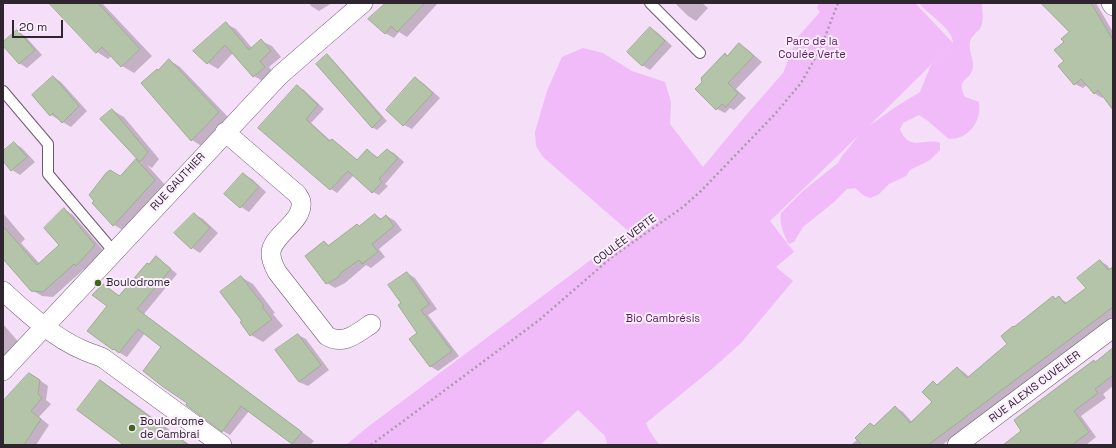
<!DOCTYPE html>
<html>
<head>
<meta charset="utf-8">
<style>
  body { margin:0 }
  #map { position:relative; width:1116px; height:448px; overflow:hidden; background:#f5def8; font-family:"Space Grotesk",sans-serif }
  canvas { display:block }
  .frame { position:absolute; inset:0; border:4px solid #2e252f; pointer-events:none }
  .scale { position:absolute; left:12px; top:20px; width:51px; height:18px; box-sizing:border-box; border:2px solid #2e252f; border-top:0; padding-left:5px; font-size:12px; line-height:14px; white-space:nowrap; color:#2e252f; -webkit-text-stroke:3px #fdeeff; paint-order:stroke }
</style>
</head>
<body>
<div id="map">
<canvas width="1116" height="448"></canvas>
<div class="frame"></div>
<div class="scale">20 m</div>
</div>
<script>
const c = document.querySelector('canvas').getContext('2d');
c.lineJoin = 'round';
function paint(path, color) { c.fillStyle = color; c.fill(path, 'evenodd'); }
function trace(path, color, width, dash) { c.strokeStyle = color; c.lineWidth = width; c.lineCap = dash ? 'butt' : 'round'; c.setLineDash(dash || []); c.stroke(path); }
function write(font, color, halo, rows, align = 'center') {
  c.font = font + ' "Space Grotesk",sans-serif'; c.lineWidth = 4; c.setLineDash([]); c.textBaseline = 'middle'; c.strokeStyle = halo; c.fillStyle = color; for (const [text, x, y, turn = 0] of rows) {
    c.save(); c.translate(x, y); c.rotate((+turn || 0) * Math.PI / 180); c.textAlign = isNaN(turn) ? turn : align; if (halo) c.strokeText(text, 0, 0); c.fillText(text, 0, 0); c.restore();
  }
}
paint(new Path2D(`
  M 819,3 L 915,3 L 953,43 C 953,28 928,15 919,3 L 982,3 C 982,12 985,22 979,30 C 975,34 971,37 970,42 C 968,50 974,59 973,67 C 971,82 955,77 965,97 L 979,102 C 982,121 969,139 949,139 L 928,121 L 919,115 L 903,123 L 900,129 C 909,153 927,137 940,143 L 940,150 L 930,160 L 910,170 L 906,176 L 889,184 L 878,195 L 870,198 L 863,195 L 855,188 L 847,189 L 834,202 L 803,227 L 794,242 L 789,244 C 784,236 779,223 781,213 L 804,190 L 838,163 L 842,156 L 859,135 L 770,221 L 794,252 L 776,267 L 793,281 L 741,343 L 712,369 L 646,423 L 649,430 L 659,445 L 606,445 L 607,443 L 605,436 L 578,410 L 540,445 L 346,445 L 369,426 L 616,241 L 627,230 L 543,157 L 536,146 L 535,132 L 547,91 L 562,57 L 583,48 L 603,53 L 632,71 L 665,82 L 671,102 L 670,124 L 703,167 L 741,121 L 783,73 L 797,38 L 820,12 L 817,8 ZM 953,43 L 931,65 L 920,92 L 894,108 L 869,126 Z`), '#f0bbf8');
paint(new Path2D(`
  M 51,3 L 102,3 L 152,56 L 134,73 L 122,66 L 112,55 L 108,59 L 97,52 Z
  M 309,3 L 332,3 L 319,11 L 311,6 Z
  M 388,3 L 438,3 L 407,37 L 399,32 L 394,38 L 385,33 Z
  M 675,3 L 702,3 L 708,8 L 696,21 L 688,16 Z
  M 1055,3 L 1096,3 L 1113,32 L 1113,108 L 1104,96 L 1102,98 L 1094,93 L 1087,85 L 1083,88 L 1075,84 L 1065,62 L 1065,42 L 1070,33 Z
  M 226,24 L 236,29 L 252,48 L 261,41 L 272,46 L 281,57 L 269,67 L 274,73 L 264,82 L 254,76 L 233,53 L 218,69 L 208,63 Z
  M 651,28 L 658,33 L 672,46 L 650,70 L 642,65 Z
  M 17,31 L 25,36 L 42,55 L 27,68 L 19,63 L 3,45 Z
  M 739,44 L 747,49 L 762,62 L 736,89 L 746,98 L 734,110 L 730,108 L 725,113 L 717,109 L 725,55 L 728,56 Z
  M 327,56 L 332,59 L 387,121 L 377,130 L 372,127 Z
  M 169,60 L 180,67 L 230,119 L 203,147 L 192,140 L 143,83 L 158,71 Z
  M 53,77 L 61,82 L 87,111 L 71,127 L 51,115 L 33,95 Z
  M 415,78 L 423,83 L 440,98 L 412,129 L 404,125 L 387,110 Z
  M 297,86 L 304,90 L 324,109 L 311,123 L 331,141 L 332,140 L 338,144 L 358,161 L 367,150 L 379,158 L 387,150 L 394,153 L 404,162 L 385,184 L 388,186 L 379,195 L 373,192 L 354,175 L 337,193 L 331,189 L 308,168 Z
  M 112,110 L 124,117 L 159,159 L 152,168 L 147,165 L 167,187 L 126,232 L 114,225 L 120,177 L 136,160 L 142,163 L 102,119 Z
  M 14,143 L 22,148 L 35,162 L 20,175 L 12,170 L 3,160 L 3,153 Z
  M 243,174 L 252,179 L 266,192 L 249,212 L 241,207 L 226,194 Z
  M 64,209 L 73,215 L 104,251 L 86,270 L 84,269 L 53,297 L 42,296 L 32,290 L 3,257 L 3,213 L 25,239 L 21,243 L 40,264 L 60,245 Z
  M 194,214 L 203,219 L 218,233 L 200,253 L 192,248 Z
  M 375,215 L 382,219 L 387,216 L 395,221 L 402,230 L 379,249 L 385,257 L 371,268 L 366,265 L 345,283 L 335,288 L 327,283 L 324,242 L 330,246 Z
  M 156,258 L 163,262 L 177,274 L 144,314 L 314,441 L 310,445 L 295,445 L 249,411 L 230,435 L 223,431 L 188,405 L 162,346 L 145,333 L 127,357 L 113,349 L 108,306 L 103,285 L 120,296 Z
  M 1100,261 L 1107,265 L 1111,270 L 1113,268 L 1113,317 L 942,445 L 851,445 L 858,439 L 870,424 L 875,426 L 895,407 L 903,412 L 912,422 L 933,402 L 933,382 L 938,385 L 958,368 L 965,373 L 969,377 L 1009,344 L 1014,328 L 1053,297 L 1056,300 L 1059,298 L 1068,303 L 1087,289 Z
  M 407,273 L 415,278 L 437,309 L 428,315 L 459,356 L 438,371 L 430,366 L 419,333 Z
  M 241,277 L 253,284 L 275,313 L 273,314 L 283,326 L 263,342 L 251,335 Z
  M 3,324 L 22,346 L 3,367 Z
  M 298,335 L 306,339 L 329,370 L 308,386 L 299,382 Z
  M 1113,349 L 1113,386 L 1103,394 L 1106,398 L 1081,416 L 1096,437 L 1086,445 L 1005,445 L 1023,431 L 1096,363 Z
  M 38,379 L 48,386 L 46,400 L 51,404 L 39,417 L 49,425 L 36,445 L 3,445 L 3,400 L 5,401 Z
  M 100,381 L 115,390 L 190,445 L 125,445 Z`), '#0003');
const building = new Path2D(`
  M 49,3 L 98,3 L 140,49 L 121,67 L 102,47 L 96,53 Z
  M 386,3 L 425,3 L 397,32 L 391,26 L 385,34 L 368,19 Z
  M 1041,3 L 1091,3 L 1113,40 L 1113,110 L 1098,90 L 1094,94 L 1081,79 L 1074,85 L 1058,66 L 1064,61 L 1054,50 L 1064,42 L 1061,39 L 1069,32 Z
  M 226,22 L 249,50 L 261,39 L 271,51 L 260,61 L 265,67 L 253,77 L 225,45 L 207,64 L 193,51 Z
  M 650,27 L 665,41 L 642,66 L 627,52 Z
  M 17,30 L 35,50 L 19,64 L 3,46 L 3,42 Z
  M 739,43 L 754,56 L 728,83 L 738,93 L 726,107 L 722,104 L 716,110 L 695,89 L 702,82 L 701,78 L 725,53 L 727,56 Z
  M 327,54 L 382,118 L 372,128 L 316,64 Z
  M 169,59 L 219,112 L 191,141 L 141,83 L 157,69 L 158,70 Z
  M 53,76 L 79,106 L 62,123 L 53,113 L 50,116 L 32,95 Z
  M 415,77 L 433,93 L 403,126 L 386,110 Z
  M 297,85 L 318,105 L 306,119 L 329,141 L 332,139 L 357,160 L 367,149 L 377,158 L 387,149 L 398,158 L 379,179 L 382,182 L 372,193 L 348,171 L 330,190 L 258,128 Z
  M 112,109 L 148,152 L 140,162 L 100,119 Z
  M 14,142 L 27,157 L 11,171 L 3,161 L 3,151 Z
  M 136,159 L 155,180 L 113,226 L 92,203 L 94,201 L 89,195 L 106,173 L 110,170 L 120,176 Z
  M 243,173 L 259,187 L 240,208 L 224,194 Z
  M 64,208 L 95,245 L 76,266 L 74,264 L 43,292 L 31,291 L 3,259 L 3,226 L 37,265 L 59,245 L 44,228 Z
  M 194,213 L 210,228 L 191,249 L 174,233 Z
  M 375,214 L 380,220 L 386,215 L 394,226 L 372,244 L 378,252 L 362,264 L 359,260 L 342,272 L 337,278 L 326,284 L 305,256 L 324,241 L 328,246 L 357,224 L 359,226 Z
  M 156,256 L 171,269 L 137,309 L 302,432 L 292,444 L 241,406 L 222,432 L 186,405 L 187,403 L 162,386 L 143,371 L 161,347 L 138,329 L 119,353 L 114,349 L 113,350 L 87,331 L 107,306 L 92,295 L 103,284 L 119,296 L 147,263 L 149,264 Z
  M 1100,260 L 1108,270 L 1113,267 L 1113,307 L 928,445 L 862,445 L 855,438 L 870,423 L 874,426 L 895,406 L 910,423 L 932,402 L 922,392 L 933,381 L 937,385 L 957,367 L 967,378 L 1007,344 L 1001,336 L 1013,326 L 1014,327 L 1053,296 L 1055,299 L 1059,296 L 1065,304 L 1086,288 L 1077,278 Z
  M 407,272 L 429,304 L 421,310 L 452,351 L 430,367 L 409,339 L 417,333 L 398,305 L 401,303 L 388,285 Z
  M 241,276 L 264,306 L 262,307 L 272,319 L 250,336 L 240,322 L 242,321 L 220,292 Z
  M 298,334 L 321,365 L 299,382 L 275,350 Z
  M 1113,348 L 1113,375 L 1095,389 L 1098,393 L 1074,411 L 1089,432 L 1072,445 L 1003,445 L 1021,431 L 1014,420 L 1094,360 L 1095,362 Z
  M 29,373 L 40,380 L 38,394 L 42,398 L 31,411 L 41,419 L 24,445 L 3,445 L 3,401 Z
  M 100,380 L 188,445 L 124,445 L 77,410 Z`);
paint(building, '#b4c4a8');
trace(building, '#9dad91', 1);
const lane = new Path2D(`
  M 650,3 L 700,53
  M 3,91 L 48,144 L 48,174 L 114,252`);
const street = new Path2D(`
  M 1111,3 L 1113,6
  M 225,132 L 297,194 C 298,196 301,199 301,202 C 304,222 270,236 271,254 C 271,261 274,266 277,272 L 327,336 C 344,346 357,333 371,324
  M 3,291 C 26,312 54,338 83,350 C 89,353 97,355 103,358 L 222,445
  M 3,371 L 280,75 L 363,3
  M 957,445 L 1113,328`);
trace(lane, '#6b576e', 12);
trace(street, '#6b576e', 20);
trace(new Path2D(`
  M 371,445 L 538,321 L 612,257 L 683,207 L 701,191 L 775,114 L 801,83 L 814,60 L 821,47 L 838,3`), '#aa98ac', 2.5, [2, 3]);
trace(lane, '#fff', 10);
trace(street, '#fff', 19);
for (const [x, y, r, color] of [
  [98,283,4,"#42661e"],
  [132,428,4,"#42661e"]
]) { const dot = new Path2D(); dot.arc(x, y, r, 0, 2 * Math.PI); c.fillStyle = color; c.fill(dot); trace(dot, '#fdeeff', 1.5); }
write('11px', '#5d1968', '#fdeeff', [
  ["Parc de la",812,42],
  ["Coulée Verte",812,55],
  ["Bio Cambrésis",663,319]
]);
write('11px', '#2e252f', '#fdeeff', [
  ["RUE GAUTHIER",178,182,-47],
  ["COULÉE VERTE",625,240,-37],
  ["RUE ALEXIS CUVELIER",1035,387,-37]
]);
write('11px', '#2e252f', '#fdeeff', [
  ["Boulodrome",106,283],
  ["Boulodrome",140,422],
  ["de Cambrai",140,435]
], 'left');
</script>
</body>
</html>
